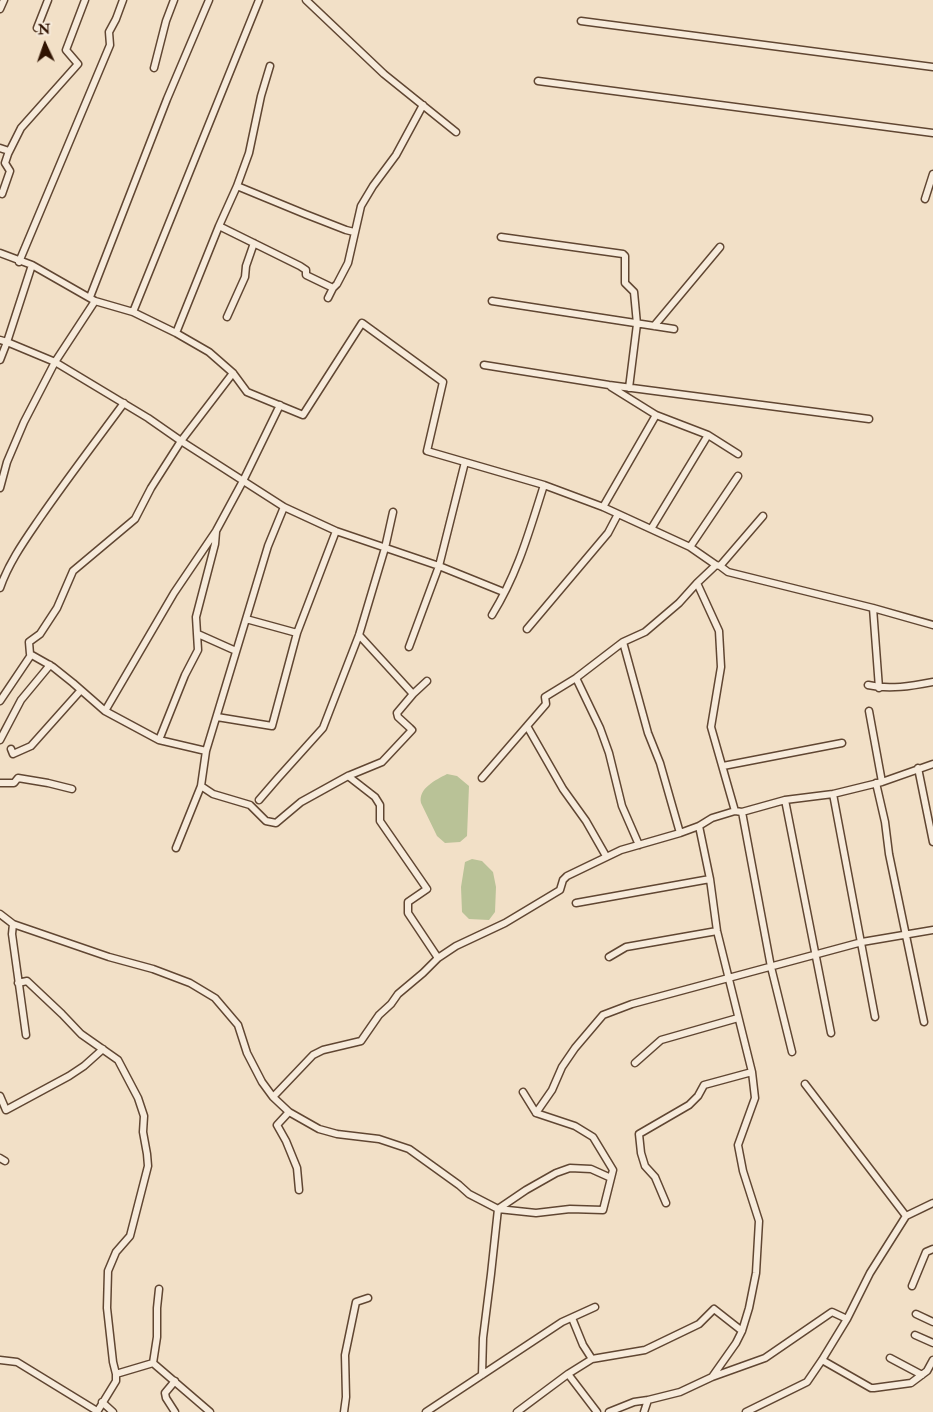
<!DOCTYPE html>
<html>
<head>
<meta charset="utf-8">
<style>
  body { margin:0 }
  #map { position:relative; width:933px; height:1412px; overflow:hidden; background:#f2e0c7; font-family:"IM FELL Double Pica",serif }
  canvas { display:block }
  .north { position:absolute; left:20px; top:20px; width:50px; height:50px; -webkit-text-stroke:4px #f7ebdb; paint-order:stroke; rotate:357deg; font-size:14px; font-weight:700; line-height:20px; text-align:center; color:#301301 }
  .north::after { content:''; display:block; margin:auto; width:18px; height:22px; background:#301301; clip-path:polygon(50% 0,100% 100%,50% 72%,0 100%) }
</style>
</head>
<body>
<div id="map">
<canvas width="933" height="1412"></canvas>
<div class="north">N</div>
</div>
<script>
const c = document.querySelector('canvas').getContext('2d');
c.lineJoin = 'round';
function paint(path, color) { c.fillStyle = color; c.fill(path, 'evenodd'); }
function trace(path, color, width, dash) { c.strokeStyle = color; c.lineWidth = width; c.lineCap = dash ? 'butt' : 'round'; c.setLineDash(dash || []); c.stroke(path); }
paint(new Path2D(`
  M 447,774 L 457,776 L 469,786 L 467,836 L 460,842 L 445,843 L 437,836 L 421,803 C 418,788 436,780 447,774 Z
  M 472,859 L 482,861 L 493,872 L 496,887 L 495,912 L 489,920 L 469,919 L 462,912 L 461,887 L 465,862 Z`), '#b9c297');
const minor = new Path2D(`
  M 306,0 L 384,74 L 456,132
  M 0,9 L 4,0
  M 581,21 L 933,67
  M 37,28 L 48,0
  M 154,68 L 166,21 L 174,0
  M 538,81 L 933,133
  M 0,148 L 9,151
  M 237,186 L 305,214 L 346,230 L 354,232
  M 0,193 L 2,194 L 10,171 L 5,163 L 8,154 L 21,128 L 78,64 L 66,50 L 85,0
  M 925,199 L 933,174
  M 219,226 L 300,266 L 306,270 L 306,275 L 333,288
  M 501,237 L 623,254 L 625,256 L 625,283 L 634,292 L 637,324 L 629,388
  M 0,253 L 32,265 L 95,301 L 133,312 L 176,333 L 209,352 L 233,373 L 247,392 L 303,415 L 362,323 L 443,382 L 427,451 L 544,485 L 603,507 L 690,547 L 716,565 L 720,566 L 728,572 L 873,608 L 933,625
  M 19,262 L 110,45 L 109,32 L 116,19 L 123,0
  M 90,297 L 167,99 L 209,0
  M 328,298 L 333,288 L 337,284 L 348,263 L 361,206 L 373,186 L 396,155 L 423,105
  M 492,301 L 674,329
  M 133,312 L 259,0
  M 227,317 L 245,277 L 246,266 L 254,243
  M 654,326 L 720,247
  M 176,333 L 219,226 L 237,186 L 249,153 L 261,96 L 270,66
  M 0,340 L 7,342 L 55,362 L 148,418 L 181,441 L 284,507 L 336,531 L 439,566 L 501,591
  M 0,360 L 7,342 L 32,265
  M 484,365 L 609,385 L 869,419
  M 611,387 L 656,415 L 708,435
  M 0,488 L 7,462 L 24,422 L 55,362 L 95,301
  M 603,507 L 656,415
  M 651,529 L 708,435 L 738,454
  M 690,547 L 738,476
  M 720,566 L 763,516
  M 697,583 L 719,631 L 721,667 L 711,727 L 735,811
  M 0,588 C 9,562 25,540 40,518 C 67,479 96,441 124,403
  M 873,608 L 879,688
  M 492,615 C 518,573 529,532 544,485
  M 246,619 L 297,633
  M 527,629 L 608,533 L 618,514
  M 198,634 L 236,651
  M 359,635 L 413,694
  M 623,642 L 648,733 L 660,763 L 680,833
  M 409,647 L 439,566 L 465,462
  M 576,678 L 600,728 L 609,753 L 622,806 L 639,845
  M 868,685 C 889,690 912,686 933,682
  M 0,701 L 31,655
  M 105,711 L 174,593 L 216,531 L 243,481 L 280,405
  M 869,711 L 882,782
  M 217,717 L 272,726 L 297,633 L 336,531
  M 527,726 L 563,789 L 586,821 L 606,856
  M 0,740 L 21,700 L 50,665
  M 159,740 L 185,675 L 198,650 L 196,617 L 215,544 L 216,532
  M 11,749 L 13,754 L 31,746 L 81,690
  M 206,751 L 159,740 L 105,711 L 73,683 L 53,667 L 30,654 L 29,642 L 40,634 L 57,608 L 73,571 L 135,519 L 151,488 L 181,441 L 233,373
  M 723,766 L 842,743
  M 918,768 L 933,842
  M 348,776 L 375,797 L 380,805 L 380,821 L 427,889 L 408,902 L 408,913 L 438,958
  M 482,778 L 546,704 L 545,697 L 576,678 L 623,642 L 645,632 L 679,603 L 697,583 L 716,565
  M 0,783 L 14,783 L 18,778 L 48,783 L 72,789
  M 876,783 L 885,822 L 889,854 L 924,1022
  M 201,786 L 213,794 L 250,805 L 266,821 L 276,823 L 301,802 L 348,776 L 382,762 L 412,730 L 410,728 L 398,717 L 397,713 L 413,694 L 427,681
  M 833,794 L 875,1017
  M 259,800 L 278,778 L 323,728 L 359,635 L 385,548 L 393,512
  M 785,800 L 831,1033
  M 742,812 L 771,967 L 792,1052
  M 699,826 L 710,879 L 717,931 L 752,1072 L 755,1098 L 738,1145 L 743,1171 L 759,1221 L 756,1273 L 749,1308 L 742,1331 L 736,1343 L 712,1377
  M 176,848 L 201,786 L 206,751 L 246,619 L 268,546 L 284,507
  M 576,903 L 710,879
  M 0,914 L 13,924 L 109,957 L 153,969 L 190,983 L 215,998 L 238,1025 L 247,1053 L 262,1082 L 273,1097 L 289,1112 L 319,1129 L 337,1134 L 379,1139 L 409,1149 L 459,1185 L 469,1194 L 498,1209 L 536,1213 L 570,1209 L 603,1210 L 613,1170 L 593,1137 L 575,1126 L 536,1113 L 523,1092
  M 13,924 L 12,934 L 26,1035
  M 609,957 L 626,947 L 717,931
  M 18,983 L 27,981 L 62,1014 L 81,1034 L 118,1060 L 138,1098 L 144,1116 L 143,1132 L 147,1154 L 148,1166 L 130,1236 L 116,1252 L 108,1271 L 107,1308 L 113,1362 L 116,1374 L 116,1381 L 97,1412
  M 635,1063 L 661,1040 L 738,1018
  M 805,1084 L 906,1216
  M 0,1096 L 6,1110 L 69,1076 L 84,1066 L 103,1049
  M 273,1097 L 313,1055 L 323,1050 L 361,1041 L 379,1015 L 391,1004 L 398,994 L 423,973 L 438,958 L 456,946 L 505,923 L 560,890 L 563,880 L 567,876 L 621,850 L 680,833 L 699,826 L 712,818 L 735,811 L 742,812 L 785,800 L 833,794 L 882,782 L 933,764
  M 289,1112 L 277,1125 L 286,1141 L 297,1168 L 299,1190
  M 536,1113 L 552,1090 L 562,1067 L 575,1048 L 603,1015 L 632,1004 L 862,942 L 933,930
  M 0,1158 L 5,1161
  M 666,1203 L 655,1177 L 645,1166 L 641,1153 L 639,1134 L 689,1105 L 698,1096 L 704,1085 L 752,1072
  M 912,1286 L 926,1252 L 933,1249
  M 916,1314 L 933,1322
  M 572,1318 L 583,1345 L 592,1359
  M 915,1335 L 933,1343
  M 890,1358 L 922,1375
  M 0,1360 L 17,1362 L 97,1411
  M 822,1360 L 871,1388 L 874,1388 L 911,1383 L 927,1371 L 933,1360
  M 153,1363 L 157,1337 L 157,1308 L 159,1289
  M 116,1374 L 153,1363 L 210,1412
  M 568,1374 L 597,1412
  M 482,1375 L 483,1338 L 491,1274 L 498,1209 L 526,1190 L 556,1173 L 570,1168 L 591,1169 L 611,1178
  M 175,1381 L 165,1393 L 166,1398 L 175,1412
  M 102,1402 L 113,1412
  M 344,1412 L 346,1397 L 345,1355 L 356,1302 L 368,1298
  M 426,1412 L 562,1322 L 595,1307
  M 517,1412 L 568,1374 L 592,1359 L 645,1350 L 699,1324 L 714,1309 L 742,1331
  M 609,1412 L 634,1402 L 648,1400
  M 644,1412 L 648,1400 L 680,1392 L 712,1377 L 765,1358 L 832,1312 L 847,1319
  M 746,1412 L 807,1382 L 822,1360 L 847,1319 L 870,1273 L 906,1216 L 933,1203`);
trace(minor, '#604632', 9);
trace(minor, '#f7ebdb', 6);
</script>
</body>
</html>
